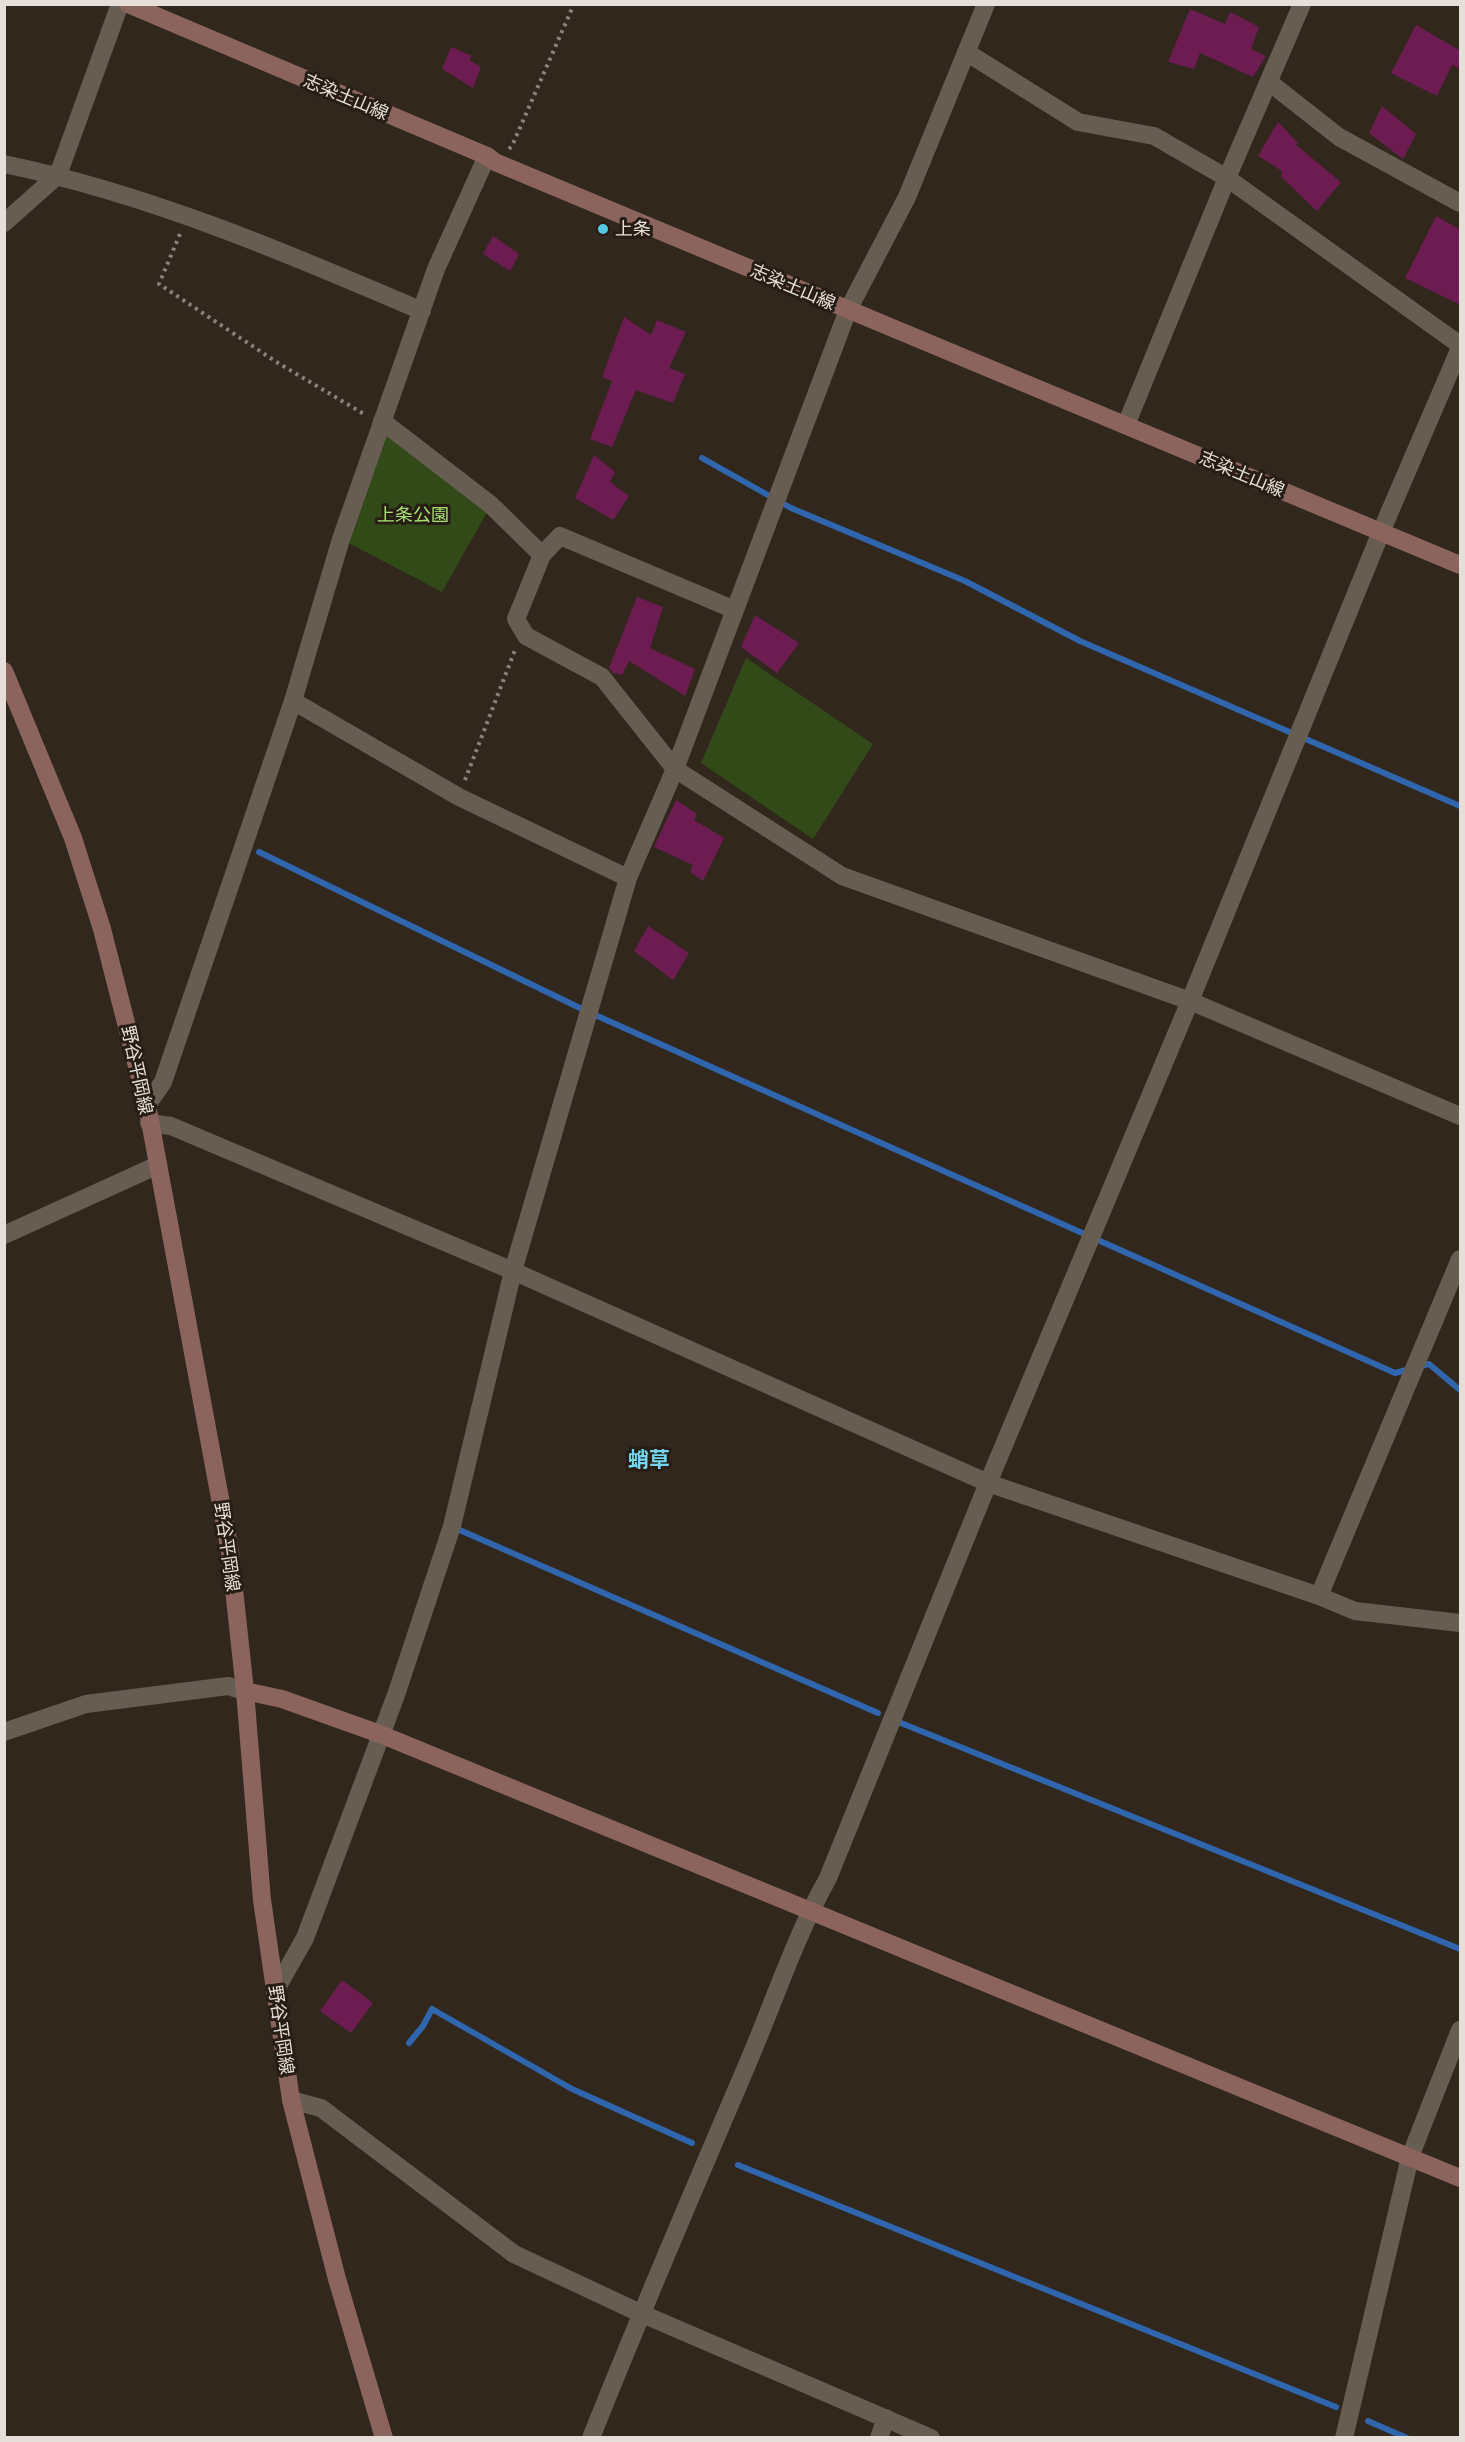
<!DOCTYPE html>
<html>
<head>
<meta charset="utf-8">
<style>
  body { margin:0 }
  #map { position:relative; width:1465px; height:2442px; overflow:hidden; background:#31271d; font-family:Commissioner,sans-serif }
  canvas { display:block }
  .frame { position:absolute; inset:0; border:6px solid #e6dfd9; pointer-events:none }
</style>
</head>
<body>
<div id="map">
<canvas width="1465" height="2442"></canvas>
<div class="frame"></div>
</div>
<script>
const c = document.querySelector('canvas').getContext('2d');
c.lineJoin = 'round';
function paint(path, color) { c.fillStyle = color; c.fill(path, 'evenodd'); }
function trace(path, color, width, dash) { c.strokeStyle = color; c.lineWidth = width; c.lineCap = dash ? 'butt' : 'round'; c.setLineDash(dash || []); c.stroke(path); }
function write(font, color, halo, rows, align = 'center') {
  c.font = font + ' Commissioner,"Noto Sans JP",sans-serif'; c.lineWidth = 6; c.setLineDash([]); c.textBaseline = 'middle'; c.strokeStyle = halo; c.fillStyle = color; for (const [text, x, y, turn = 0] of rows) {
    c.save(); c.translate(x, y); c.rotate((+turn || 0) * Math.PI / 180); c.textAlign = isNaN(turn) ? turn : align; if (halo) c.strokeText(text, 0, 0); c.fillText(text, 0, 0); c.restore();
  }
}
paint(new Path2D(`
  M 382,421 L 491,505 L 442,592 L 341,539 Z
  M 746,658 L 873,744 L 813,839 L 701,763 Z`), '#314a18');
trace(new Path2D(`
  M 702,458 L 791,508 L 965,581 L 1080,641 L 1460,806
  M 259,852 L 584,1010 L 1395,1373 L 1410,1369
  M 1420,1366 L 1429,1364 L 1460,1390
  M 455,1528 L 878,1713
  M 901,1723 L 1460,1949
  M 409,2043 L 423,2026 L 432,2009 L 572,2089 L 692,2143
  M 738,2165 L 1336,2407
  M 1368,2421 L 1407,2438`), '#2f66ad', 6);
paint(new Path2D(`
  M 1190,9 L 1225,24 L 1230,12 L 1259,27 L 1251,49 L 1266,56 L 1253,77 L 1200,53 L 1194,69 L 1168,62 Z
  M 1416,25 L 1461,51 L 1461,69 L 1452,65 L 1437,96 L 1391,73 Z
  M 451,47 L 472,56 L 469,60 L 481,67 L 473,88 L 442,69 Z
  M 1382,106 L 1416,134 L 1403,159 L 1369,133 Z
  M 1278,122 L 1298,143 L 1296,145 L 1341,182 L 1317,211 L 1281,177 L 1282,171 L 1258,156 Z
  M 1436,216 L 1461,230 L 1461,305 L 1405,278 Z
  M 493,236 L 519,254 L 510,271 L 483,254 Z
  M 624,317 L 651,335 L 657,320 L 686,332 L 669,368 L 685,374 L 673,403 L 636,390 L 612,447 L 590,439 L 612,381 L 602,377 Z
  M 594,455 L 615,472 L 610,482 L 629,496 L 613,520 L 575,498 Z
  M 637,597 L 663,607 L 650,648 L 695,669 L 685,696 L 629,661 L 622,675 L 613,673 L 609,668 Z
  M 755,615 L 799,643 L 777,673 L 741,647 Z
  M 676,800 L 697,814 L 694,820 L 724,838 L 703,881 L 690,872 L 693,865 L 654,847 Z
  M 648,926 L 689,953 L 673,980 L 634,951 Z
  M 342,1980 L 373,2003 L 351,2033 L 320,2011 Z`), '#6d1c52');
trace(new Path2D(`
  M 509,149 L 512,146 L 574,4
  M 180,234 L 159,284 L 278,363 L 364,414
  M 465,780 L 515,650`), '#8b827a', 4, [3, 4.5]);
trace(new Path2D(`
  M 966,52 L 1078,122 L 1154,136 L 1227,178 L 1460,345
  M 1269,82 L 1339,137 L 1460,203
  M 4,164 C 149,194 287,253 422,311
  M 4,223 L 58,175 L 120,4
  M 382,421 L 491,505 L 542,555 L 516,619 L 526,636 L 602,677 L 675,769 L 842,876 L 1190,1001 L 1460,1116
  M 1126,425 L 1227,178 L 1302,4
  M 542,555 L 560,536 L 735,610
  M 293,701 L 459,797 L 628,878
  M 147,1105 L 163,1082 L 293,701 L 341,539 L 436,269 L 487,156
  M 149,1123 L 171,1126 L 513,1271 L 988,1483 L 1319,1596 L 1355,1611 L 1460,1623
  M 4,1235 L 158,1165
  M 1319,1596 L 1460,1259
  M 4,1732 L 86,1704 L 228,1686 L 245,1691
  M 275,1991 L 305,1938 L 396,1695 L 452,1526 L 513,1271 L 628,878 L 675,769 L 848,310 L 907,197 L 986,4
  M 291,2100 L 321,2108 L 514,2254 L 640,2313 L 931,2438
  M 591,2438 C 641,2312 694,2189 747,2065 C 774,2002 795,1937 828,1878 L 988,1483 L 1190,1001 L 1381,532 L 1460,348
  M 879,2438 L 886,2418
  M 1344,2438 L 1410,2157 L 1460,2030`), '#685d52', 18);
trace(new Path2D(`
  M 128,4 L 487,156 L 495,162 L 1460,565
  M 4,671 L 73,838 L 102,929 L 147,1105 L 230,1552 L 245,1691 L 262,1900 L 291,2100 L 337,2279 L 384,2438
  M 245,1691 L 282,1699 L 380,1734 L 1460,2178`), '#8b655d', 18);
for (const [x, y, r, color] of [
  [603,229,6,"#58c9e4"]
]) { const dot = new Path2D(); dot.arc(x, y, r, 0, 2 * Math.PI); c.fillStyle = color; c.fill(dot); trace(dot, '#271d14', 2); }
write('18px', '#e6dfd9', '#271d14', [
  ["志染土山線",346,97,23],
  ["志染土山線",793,287,23],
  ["志染土山線",1242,474,23],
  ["野谷平岡線",137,1070,78],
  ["野谷平岡線",227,1547,82],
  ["野谷平岡線",281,2030,82]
]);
write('18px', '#e6dfd9', '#271d14', [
  ["上条",615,229]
], 'left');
write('18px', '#a6e16f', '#271d14', [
  ["上条公園",413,515]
]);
write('bold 21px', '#73d7f1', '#271d14', [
  ["蛸草",649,1460]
]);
</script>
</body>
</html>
